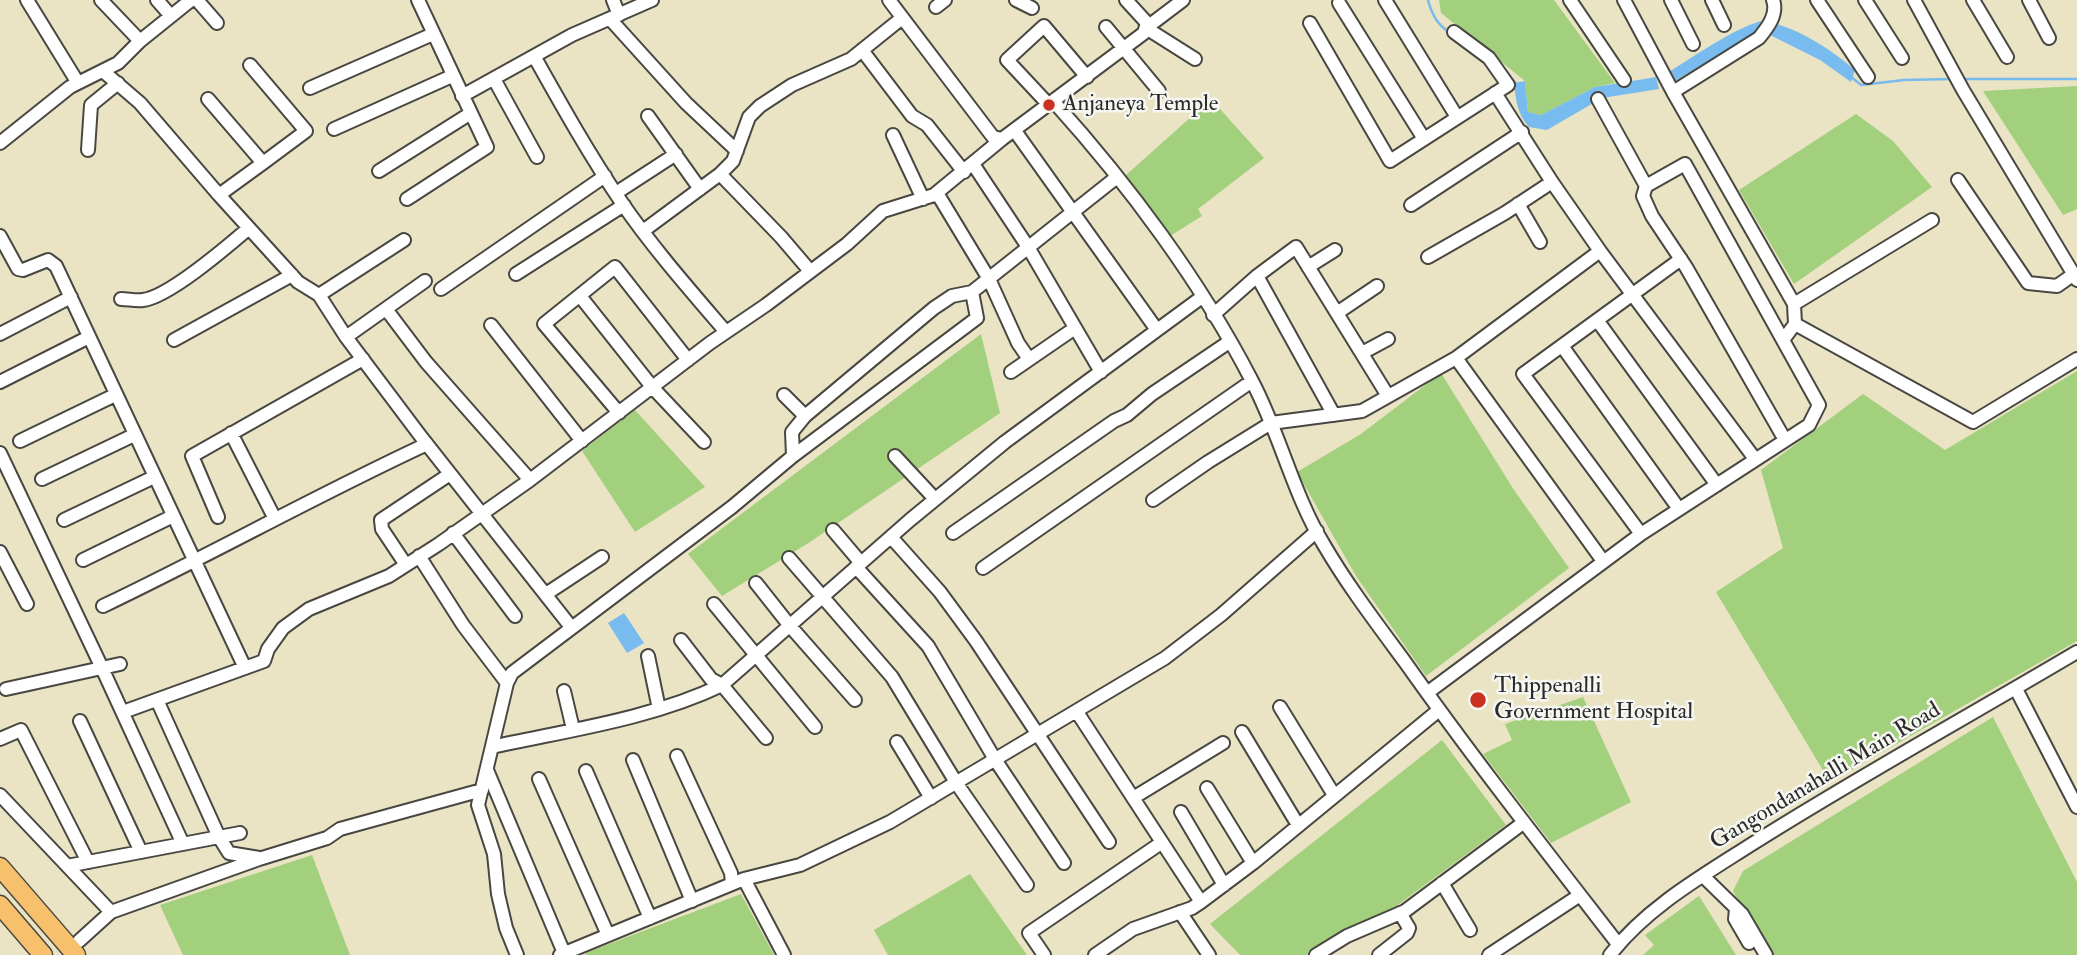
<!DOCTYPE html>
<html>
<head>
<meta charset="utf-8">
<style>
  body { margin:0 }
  canvas { display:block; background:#eae3c4 }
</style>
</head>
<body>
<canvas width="2077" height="955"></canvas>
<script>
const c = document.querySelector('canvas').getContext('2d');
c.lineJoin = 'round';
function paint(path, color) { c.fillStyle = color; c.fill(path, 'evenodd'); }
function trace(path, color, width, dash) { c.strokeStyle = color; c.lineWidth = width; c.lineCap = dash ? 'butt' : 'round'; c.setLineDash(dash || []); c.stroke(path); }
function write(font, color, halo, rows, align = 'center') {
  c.font = font + ' "IM FELL Double Pica",serif'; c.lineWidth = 5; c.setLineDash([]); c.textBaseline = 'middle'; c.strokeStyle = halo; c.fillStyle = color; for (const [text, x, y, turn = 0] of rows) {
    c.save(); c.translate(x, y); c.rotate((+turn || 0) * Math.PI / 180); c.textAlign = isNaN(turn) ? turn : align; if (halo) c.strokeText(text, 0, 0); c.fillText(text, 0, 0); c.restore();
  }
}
paint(new Path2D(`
  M 1439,0 L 1554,0 L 1615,83 L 1595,87 L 1541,115 L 1528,112 L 1525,81 L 1441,13 Z
  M 2077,86 L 2077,209 L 2063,215 L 1983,91 Z
  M 1211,99 L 1264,158 L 1198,209 L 1202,216 L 1170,236 L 1125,176 Z
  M 1856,114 L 1893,141 L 1932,187 L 1794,284 L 1739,190 Z
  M 981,334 L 1000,413 L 810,542 L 722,596 L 688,554 Z
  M 2077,371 L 2077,641 L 1830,782 L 1716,592 L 1783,548 L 1761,470 L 1863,394 L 1945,450 Z
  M 1441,373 L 1514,490 L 1569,568 L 1426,676 L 1356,576 L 1297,472 L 1361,434 Z
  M 635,410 L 705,487 L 635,532 L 582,451 Z
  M 1583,697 L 1631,802 L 1551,843 L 1483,754 L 1512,740 L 1505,724 Z
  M 1993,717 L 2077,882 L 2077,955 L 1769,955 L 1733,891 L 1743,871 Z
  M 1442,740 L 1506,825 L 1330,955 L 1240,955 L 1210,924 Z
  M 312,855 L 350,955 L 183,955 L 160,905 Z
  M 970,874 L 1027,955 L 888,955 L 874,930 Z
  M 741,894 L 774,955 L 586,955 L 585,953 Z
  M 1699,896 L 1736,955 L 1643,955 L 1654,945 L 1645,935 Z`), '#a2d07d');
paint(new Path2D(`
  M 1761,21 L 1757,34 L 1671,83 L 1667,73 C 1695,56 1731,30 1761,21 Z
  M 1774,23 C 1806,33 1830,49 1855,70 L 1851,82 L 1820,60 L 1768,34 Z
  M 1656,77 L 1659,89 L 1602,98 L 1547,130 L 1529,127 C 1517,114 1516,100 1514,83 L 1525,81 L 1528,112 L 1541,115 L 1595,87 Z
  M 624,613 L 644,643 L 627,653 L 608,623 Z`), '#78bbee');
trace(new Path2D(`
  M 1428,0 C 1432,15 1437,24 1450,33
  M 1502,67 L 1518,86
  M 1850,76 L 1861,85 L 1904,80 L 1951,79
  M 1961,79 L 2077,79`), '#78bbee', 2.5);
const minor = new Path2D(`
  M 27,0 L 78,83
  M 101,0 L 140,41
  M 157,0 L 171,16
  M 197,0 L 217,23
  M 613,0 L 619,15
  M 889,0 L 993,137 L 1002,139
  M 1016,0 L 1032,8
  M 1183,0 L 1146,28 L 1195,59
  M 1385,0 L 1457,117
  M 1570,0 L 1624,80
  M 1624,0 L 1673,92 L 1794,304 L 1795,324
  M 1671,0 L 1693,44
  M 1712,0 L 1724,25
  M 1817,0 L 1868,77
  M 1865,0 L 1902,58
  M 1914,0 L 1963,90 L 2077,280
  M 1973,0 L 2007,57
  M 2029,0 L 2049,38
  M 1339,3 L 1424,139
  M 936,7 L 945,0
  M 610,19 L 686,103 L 737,151
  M 1310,23 L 1390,161 L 1508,85 L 1489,58 L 1454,32
  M 1106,27 L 1159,91
  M 862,50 L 912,116 L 927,125 L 964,172
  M 534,56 C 562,106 590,156 622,203 C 653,248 690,290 726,332
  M 250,65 L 306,131 L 263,163
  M 104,72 L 140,103 L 219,195 L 298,282 L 319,295 L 346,337 L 422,438 L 571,627
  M 494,79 L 537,157
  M 310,88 L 433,34
  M 1673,92 L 1759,38 C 1768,27 1778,14 1773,0
  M 1495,93 L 1552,182 L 1600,251 L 1755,459
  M 462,96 L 572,35 L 652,0
  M 208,99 L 263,163 L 219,195
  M 1598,99 L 1646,186
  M 1054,102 C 1128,184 1201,282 1252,381 C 1280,434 1293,494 1324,545 C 1348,586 1377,624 1405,662 C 1473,758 1546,851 1618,944
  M 1049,105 L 1007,60 L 1044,26 L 1087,77
  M 648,116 L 700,189
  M 334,129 L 452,76
  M 1015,131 L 1157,330
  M 893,135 L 923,199
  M 0,143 L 70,87 L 118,63 L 140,41 L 191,0
  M 88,150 L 91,105 L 118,83
  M 973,164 L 1028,247 L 1101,372
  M 379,171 L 471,113 L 418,0
  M 720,174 L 781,237 L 810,271
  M 1958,180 L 2028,283 L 2057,286 L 2074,274
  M 616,193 L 676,154
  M 937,193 L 989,279 L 1018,343 L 1029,359
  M 407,199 L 487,147 L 471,113
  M 1518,204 L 1540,242
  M 1411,205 L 1522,132
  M 643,231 L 720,174 L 733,161 L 749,117 L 760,106 L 792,85 L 851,59 L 902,18
  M 0,236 L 18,269 L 23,270 L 48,260 L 56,266 L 245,668
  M 1428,257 L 1505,213 L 1552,182
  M 1308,267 L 1335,250
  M 516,274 L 624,205
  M 1257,276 L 1334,415
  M 441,289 L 605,176
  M 319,295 L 404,240
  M 580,296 L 653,388 L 704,442
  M 121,299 C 128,299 136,301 143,300 C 169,297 228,246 249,228
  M 1794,304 L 1932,220
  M 386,309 L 426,362 L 530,480
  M 1337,313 L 1377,286
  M 1213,315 L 1257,276 L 1296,247 L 1388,396
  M 1597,320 L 1717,485
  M 491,325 L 582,441
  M 0,334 L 71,297
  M 346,337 L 425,281
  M 174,340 L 292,275
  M 1783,340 L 1795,324 L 1973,422 L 2077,359
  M 1562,346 L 1679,509
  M 1362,353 L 1388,339
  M 1456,358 L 1603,561
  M 1011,372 L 1075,328
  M 0,382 L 89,337
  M 784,395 L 805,416
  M 619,413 L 544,324 L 615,267 L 688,360
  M 231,433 L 275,519
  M 20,441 L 115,395
  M 0,453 L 102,668 L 183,844
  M 793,456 L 977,318 L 972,292
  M 895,456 L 935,499
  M 42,479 L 134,435
  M 1153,500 L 1208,462 L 1271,423 L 1362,411 L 1456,358 L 1600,251
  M 218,517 L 192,456 L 363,359
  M 64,520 L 154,477
  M 833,530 L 861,563
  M 453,533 L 515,616
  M 953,533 L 1114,421 L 1127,415 L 1152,394 L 1229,342
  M 1641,534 L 1523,374 L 1681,259
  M 891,537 L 940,592 L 976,641 L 1109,842
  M 0,552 L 27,604
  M 419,556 L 463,625 L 507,683
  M 789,558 L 892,677 L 957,784 L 1027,885
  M 83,560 L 173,516
  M 406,565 L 382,529 L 381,520 L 450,474
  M 856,567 L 928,646 L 996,761 L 1064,863
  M 983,568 L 1252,381
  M 756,583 L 790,626 L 855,700
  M 546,594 L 602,557
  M 714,604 L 815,727
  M 103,606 C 212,554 317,495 427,444
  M 681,640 L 711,679 L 722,685 L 766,738
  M 648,656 L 659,709
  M 6,689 L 120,664
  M 2016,689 L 2077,807
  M 564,691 L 573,729
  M 1427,693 L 1641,534 L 1809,425 L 1819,405 L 1685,164 L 1646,186 L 1643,196 L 1652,216 L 1686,267 L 1785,440
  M 157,700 L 219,837 L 229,853 L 259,858
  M 1280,707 L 1334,795
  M 123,712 L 264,661 L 268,649 L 283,628 L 309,609 L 389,576 L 439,544 L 530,480 L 710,343 L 766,305 L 847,244 L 883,211 L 934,195 L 1002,139 L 1144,33 L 1147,23 L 1126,0
  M 1077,712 L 1201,902
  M 80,721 L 141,852
  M 1242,732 L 1298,825
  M 0,739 L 21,730 L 88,862
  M 897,742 L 931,798
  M 492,747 C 569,730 651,719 722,685 L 910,520 L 1005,442 L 1202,297
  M 677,756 L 731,873 L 732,884
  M 633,760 L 692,901
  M 487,770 L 564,953
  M 586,771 L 650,918
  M 539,779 L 608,935
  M 1207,788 L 1253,863
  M 0,795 L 111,912
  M 1133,798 L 1223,743
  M 1181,812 L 1224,885
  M 67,866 L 240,833
  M 1703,876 L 1742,914 L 1766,955
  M 744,879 L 784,955
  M 1442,883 L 1470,930
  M 1736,909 L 1735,919 L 1749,943
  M 1180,912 L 1209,955
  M 79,941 L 111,912 L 259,859 L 327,838 L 340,829 L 482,790
  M 517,955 L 506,928 L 498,894 L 494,854 L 478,805 L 507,683 L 512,673 L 732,507 L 793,456 L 792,432 L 805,416 L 934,308 L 952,296 L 972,292 L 1117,177
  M 560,955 L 744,879 L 800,865 L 890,822 L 1165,658 L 1221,615 L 1317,531
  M 1044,955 L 1029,933 L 1161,843
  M 1095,955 L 1133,929 L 1192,908 L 1201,902 L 1253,863 L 1439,710
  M 1316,955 L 1347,936 L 1405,911 L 1523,823
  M 1379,955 L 1407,933 L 1409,928 L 1400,913
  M 1489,955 L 1580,895
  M 1610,955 C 1646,908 1702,876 1752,844 C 1858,777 1969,716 2077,652`);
const highway = new Path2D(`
  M 0,867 L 76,955
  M 0,905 L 43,955`);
trace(minor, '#484742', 16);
trace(highway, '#484742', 21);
trace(minor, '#fff', 12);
trace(highway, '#f7c06c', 18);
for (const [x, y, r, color] of [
  [1049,105,7,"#c8321e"],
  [1478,700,9,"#c8321e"]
]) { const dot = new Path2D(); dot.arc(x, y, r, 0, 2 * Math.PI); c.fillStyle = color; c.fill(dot); trace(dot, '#f6f6f2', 2.5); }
write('23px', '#2b2b2b', '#f6f6f2', [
  ["Anjaneya Temple",1063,105],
  ["Thippenalli",1494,687],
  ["Government Hospital",1494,713]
], 'left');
write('23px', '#2b2b2b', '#f6f6f2', [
  ["Gangondanahalli Main Road",1826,777,-31]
]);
</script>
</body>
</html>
